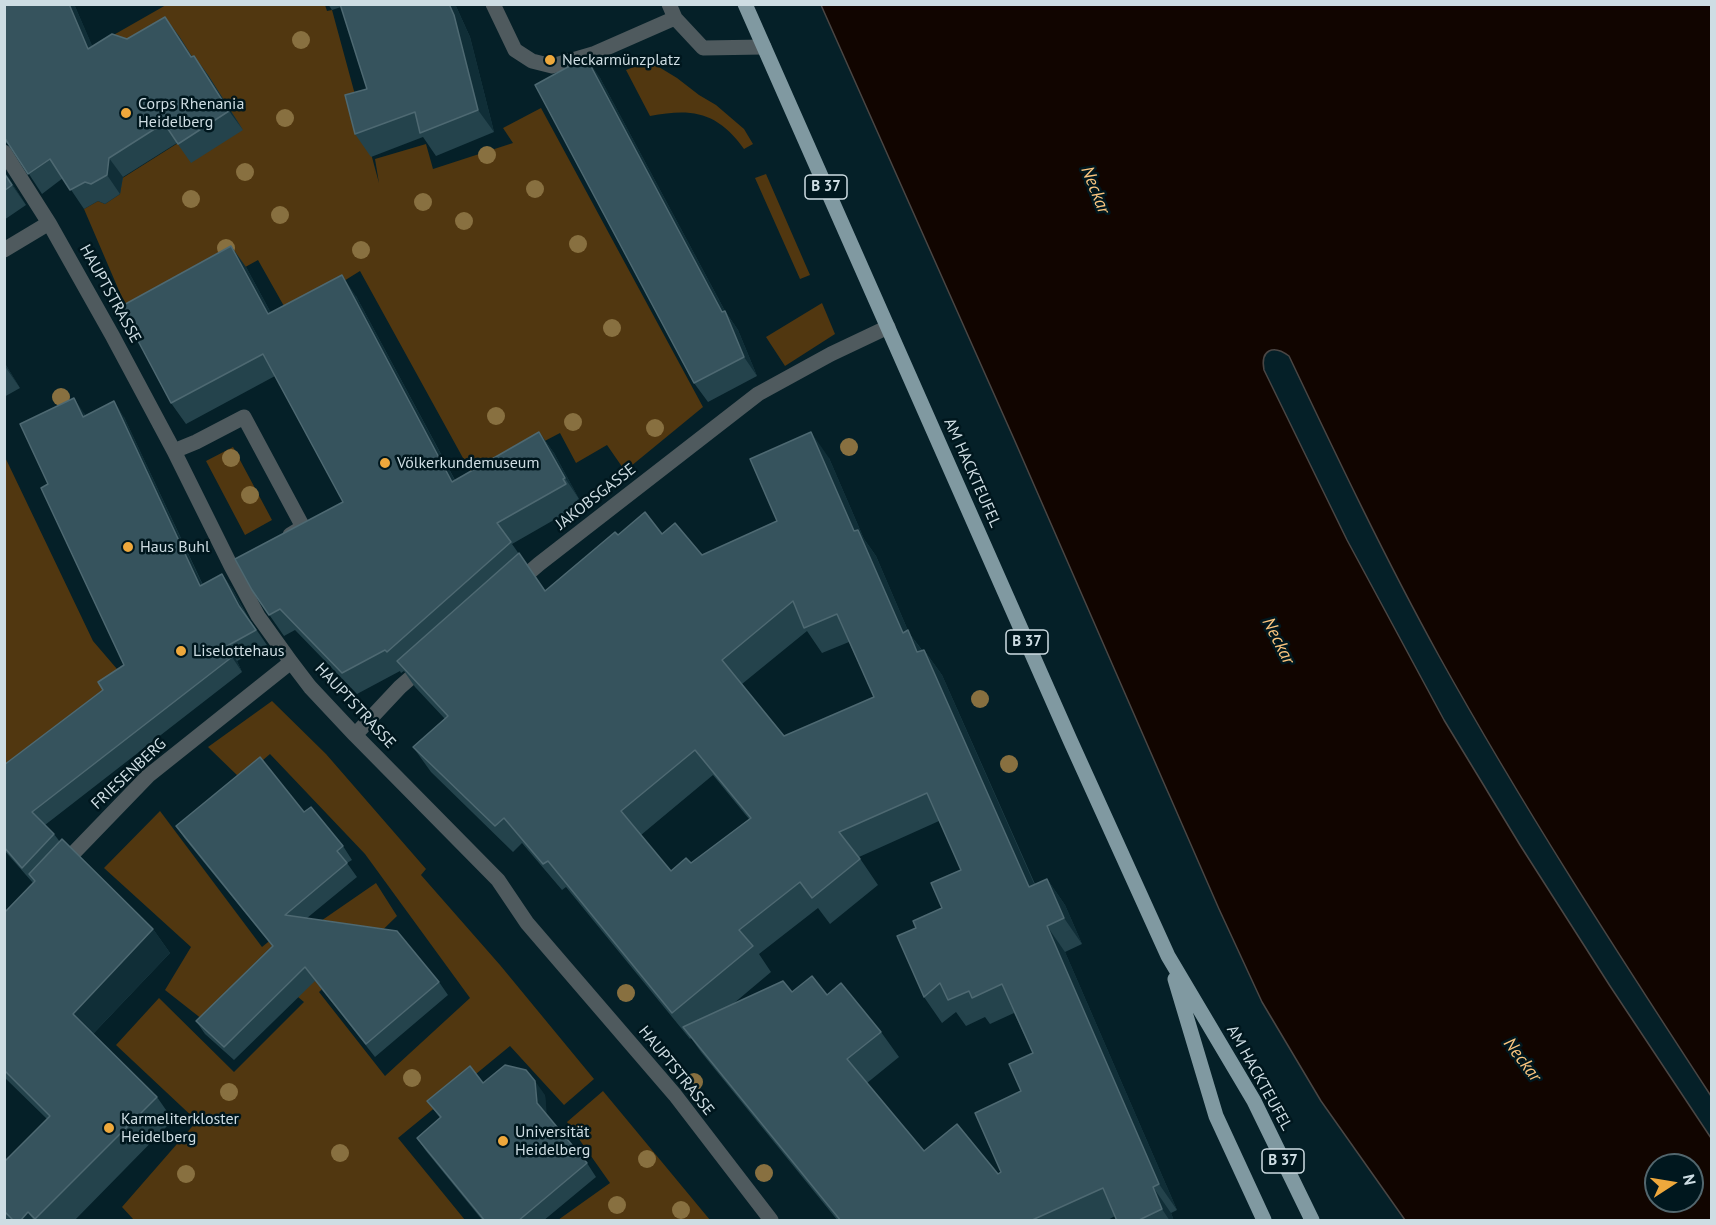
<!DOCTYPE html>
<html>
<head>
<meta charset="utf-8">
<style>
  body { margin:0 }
  #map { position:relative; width:1716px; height:1225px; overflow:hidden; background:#052028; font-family:"PT Sans",sans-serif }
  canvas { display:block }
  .frame { position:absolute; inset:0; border:6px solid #cedde3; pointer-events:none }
  .north { position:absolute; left:1644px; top:1153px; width:60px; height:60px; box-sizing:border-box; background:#00171e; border:2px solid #52666d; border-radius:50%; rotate:78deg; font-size:16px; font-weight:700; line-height:24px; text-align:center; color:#cedde3 }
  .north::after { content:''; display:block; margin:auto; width:21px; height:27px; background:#eea83c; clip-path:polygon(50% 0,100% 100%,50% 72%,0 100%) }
</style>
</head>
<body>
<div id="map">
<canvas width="1716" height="1225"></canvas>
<div class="frame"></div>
<div class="north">N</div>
</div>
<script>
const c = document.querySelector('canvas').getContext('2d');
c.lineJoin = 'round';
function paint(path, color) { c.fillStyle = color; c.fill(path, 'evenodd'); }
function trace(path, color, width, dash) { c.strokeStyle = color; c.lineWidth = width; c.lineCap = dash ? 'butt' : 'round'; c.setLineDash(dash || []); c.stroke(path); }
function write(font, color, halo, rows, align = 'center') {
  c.font = font + ' "PT Sans",sans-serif'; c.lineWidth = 5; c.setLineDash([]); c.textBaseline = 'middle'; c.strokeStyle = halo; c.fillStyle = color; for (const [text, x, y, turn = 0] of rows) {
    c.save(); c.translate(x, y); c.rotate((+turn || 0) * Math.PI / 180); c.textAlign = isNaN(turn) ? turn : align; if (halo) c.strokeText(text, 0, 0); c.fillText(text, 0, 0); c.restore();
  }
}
paint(new Path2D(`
  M 166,5 L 325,5 L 327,11 L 332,10 L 379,183 L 375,159 L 426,144 L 433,169 L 513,143 L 503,128 L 541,108 L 703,407 L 625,471 L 607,445 L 576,463 L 560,433 L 474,478 L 360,271 L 289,315 L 258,260 L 135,328 L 84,209 L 98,201 L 105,204 L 120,194 L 121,179 L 178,143 L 242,130 L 89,49 Z
  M 649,61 L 677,78 L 699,95 L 716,105 L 744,129 L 753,144 L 744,149 C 717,112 693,108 650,116 L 626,70 Z
  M 766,174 L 810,275 L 800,279 L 755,178 Z
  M 822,303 L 835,334 L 785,366 L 766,337 Z
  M 233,447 L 272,520 L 245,535 L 206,461 Z
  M 4,455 L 93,641 L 123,676 L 4,769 Z
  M 272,701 L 326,754 L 426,869 L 421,875 L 500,965 L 594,1079 L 564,1105 L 510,1046 L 398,1138 L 465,1220 L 134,1220 L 122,1207 L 197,1121 L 116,1045 L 159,998 L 234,1072 L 304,1002 L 256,962 L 207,1023 L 165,990 L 191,947 L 104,868 L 160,811 L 262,947 L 289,925 L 302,934 L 376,883 L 397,916 L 319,992 L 385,1076 L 470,998 L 365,854 L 270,754 L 241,779 L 208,747 Z
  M 603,1091 L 710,1220 L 558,1220 L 610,1183 L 567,1122 Z`), '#513710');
const water = new Path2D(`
  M 821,5 L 1711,5 L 1711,1096 C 1617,952 1523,807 1439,656 C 1385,558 1337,457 1289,356 C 1273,344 1260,350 1264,370 L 1347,540 L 1444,720 L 1520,845 L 1610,986 L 1711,1138 L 1711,1220 L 1405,1220 L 1321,1101 L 1262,1002 L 1219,909 L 1014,439 ZM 1656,1165 L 1692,1165 L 1692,1201 L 1656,1201 Z`);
paint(water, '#110500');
trace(water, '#4a4644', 1.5);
trace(new Path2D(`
  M 493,4 L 515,50 L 532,61 L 552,66 L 593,54 L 675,18
  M 669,4 L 675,18 L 703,48 L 764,47
  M 4,152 L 49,223 L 112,335 L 174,451 L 231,566 L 258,616 L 291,662 L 310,687 L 355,735 L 498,880 L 527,923 L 675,1095 L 771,1220
  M 4,250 L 49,223
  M 174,451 L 196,442 L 244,417 L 303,527 L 290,535
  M 517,583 L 539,564 L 758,394 L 831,354 L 888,327
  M 355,735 L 400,687 L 423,667
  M 62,865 L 148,776 L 291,662`), '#4f5a5e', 15);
trace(new Path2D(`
  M 745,4 L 1070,740 L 1168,956 L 1254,1101 L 1312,1220
  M 1175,979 L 1216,1116 L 1264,1220`), '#8099a1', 15);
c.fillStyle = '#887040';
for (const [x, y] of [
  [301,40],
  [285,118],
  [487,155],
  [245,172],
  [535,189],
  [191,199],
  [423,202],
  [280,215],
  [464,221],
  [578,244],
  [226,248],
  [361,250],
  [612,328],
  [61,397],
  [496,416],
  [573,422],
  [655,428],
  [849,447],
  [231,458],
  [250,495],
  [980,699],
  [1009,764],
  [626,993],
  [412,1078],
  [694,1082],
  [229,1092],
  [340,1153],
  [647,1159],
  [764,1173],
  [186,1174],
  [617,1205],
  [681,1210]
]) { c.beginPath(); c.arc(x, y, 9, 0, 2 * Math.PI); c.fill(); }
paint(new Path2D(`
  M 4,4 L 74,4 L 92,46 L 127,39 L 179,36 L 192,57 L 194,56 L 208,75 L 243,130 L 191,163 L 177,143 L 123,177 L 120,194 L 105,204 L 98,201 L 84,209 L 63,178 L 42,194 L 10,145 L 4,142 Z
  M 328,4 L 455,4 L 470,37 L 494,132 L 436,156 L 423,137 L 371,157 L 355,134 L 367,89 L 341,7 L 332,10 Z
  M 599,76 L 725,311 L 738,330 L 757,376 L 708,402 L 694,383 Z
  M 4,171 L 26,205 L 4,220 Z
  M 246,267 L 271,313 L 356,296 L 455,480 L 539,432 L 554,453 L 579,499 L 577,500 L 580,505 L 512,544 L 545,591 L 618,535 L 662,534 L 702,555 L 777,521 L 829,458 L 864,539 L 876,556 L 909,633 L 922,650 L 924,650 L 942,675 L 1035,884 L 1047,879 L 1065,905 L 1082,944 L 1065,952 L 1177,1210 L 1171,1213 L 1174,1221 L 1117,1221 L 1115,1216 L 1106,1221 L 838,1221 L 701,1052 L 691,1038 L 690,1039 L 566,887 L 562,890 L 522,843 L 513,852 L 431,772 L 413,747 L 445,719 L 415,687 L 404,671 L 401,673 L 400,671 L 357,694 L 295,630 L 284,636 L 252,590 L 343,502 L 275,376 L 186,424 L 171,403 ZM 807,631 L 822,653 L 849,642 L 874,697 L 784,736 L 742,684 ZM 713,775 L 749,819 L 691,863 L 671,871 L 641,835 ZM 939,821 L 961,870 L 942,908 L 916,928 L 924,997 L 942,1023 L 956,1012 L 966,1026 L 985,1017 L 990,1024 L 1014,1013 L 1033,1053 L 1021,1091 L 1001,1172 L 998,1174 L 924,1151 L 867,1083 L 899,1057 L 881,1032 L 827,995 L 792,992 L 733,1004 L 771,972 L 759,954 L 818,908 L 830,924 L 878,885 L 859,857 Z
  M 4,362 L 20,388 L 4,397 Z
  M 84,413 L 85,415 L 124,417 L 203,585 L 222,574 L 233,590 L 249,619 L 267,645 L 237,661 L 242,672 L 45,825 L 54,834 L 60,842 L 153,929 L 170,953 L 93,1034 L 157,1097 L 173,1120 L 74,1221 L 6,1221 L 4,1219 L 4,1162 L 47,1119 L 4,1077 L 4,913 L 33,883 L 4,850 L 4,765 L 103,690 L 124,665 L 48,484 Z
  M 304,812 L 343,846 L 352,860 L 347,863 L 357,877 L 307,918 L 439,982 L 448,995 L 375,1057 L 315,981 L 234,1060 L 205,1034 L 196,1021 L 272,946 L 185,839 L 176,826 Z
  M 545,1095 L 546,1114 L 587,1163 L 596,1177 L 543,1221 L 483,1221 L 426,1151 L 417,1138 L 440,1118 L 427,1101 Z`), '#24434c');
paint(new Path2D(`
  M 69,4 L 74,4 L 102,68 L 88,49 Z
  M 449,4 L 455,4 L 470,37 L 494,132 L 478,110 Z
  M 165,17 L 179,36 L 205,77 L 191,57 Z
  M 194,56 L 208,75 L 243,130 L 229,111 Z
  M 586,57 L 599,76 L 726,313 L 725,311 L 738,330 L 757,376 L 744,357 Z
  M 109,158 L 123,177 L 120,194 L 107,175 Z
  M 4,171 L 26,205 L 12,185 L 4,173 Z
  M 231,246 L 246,267 L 283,335 L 268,314 Z
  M 342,275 L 356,296 L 467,503 L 452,482 Z
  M 4,362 L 20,388 L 4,365 Z
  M 74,398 L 84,413 L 93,432 L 83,417 Z
  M 114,401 L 124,417 L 210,601 L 200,586 Z
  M 539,432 L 554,453 L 579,499 L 565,478 Z
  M 811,432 L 829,458 L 864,539 L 876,556 L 909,633 L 926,656 L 936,678 L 903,633 L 854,531 Z
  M 222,574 L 233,590 L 249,621 L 239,606 Z
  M 227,646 L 237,661 L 242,672 L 232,657 Z
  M 924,650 L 942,675 L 1047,913 L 1029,887 Z
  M 1047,879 L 1065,905 L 1082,944 L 1064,918 Z
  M 1047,926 L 1065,952 L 1177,1210 L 1159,1184 Z
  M 153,929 L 170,953 L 89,1038 L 73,1014 Z
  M 535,1081 L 545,1095 L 547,1116 L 537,1103 Z
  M 1153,1187 L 1171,1213 L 1174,1221 L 1170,1221 L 1162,1209 Z
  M 28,1212 L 34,1221 L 20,1221 Z`), '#102e37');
const building = new Path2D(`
  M 4,4 L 69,4 L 88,49 L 112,34 L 127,39 L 165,17 L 191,57 L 194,56 L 229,111 L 178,144 L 164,123 L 109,158 L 107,175 L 91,184 L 85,182 L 70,190 L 50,159 L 28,174 L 4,137 Z
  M 340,4 L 449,4 L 454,15 L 478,110 L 420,133 L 415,112 L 355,134 L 345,95 L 367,89 Z
  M 586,57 L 722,312 L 725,311 L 744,357 L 694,383 L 535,85 Z
  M 4,173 L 12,185 L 4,191 Z
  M 231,246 L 268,314 L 342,275 L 452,482 L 539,432 L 565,478 L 563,479 L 566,484 L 497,523 L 511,542 L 387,652 L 385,650 L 342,673 L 280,609 L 269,615 L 252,590 L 235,559 L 343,502 L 263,354 L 171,403 L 120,307 Z
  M 74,398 L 83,417 L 114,401 L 200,586 L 222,574 L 239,606 L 256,630 L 227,646 L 232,657 L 32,812 L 54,834 L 22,868 L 4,847 L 4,765 L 103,690 L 98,682 L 124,665 L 41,488 L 48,484 L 20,424 Z
  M 811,432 L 854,531 L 858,530 L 903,633 L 908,630 L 917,652 L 924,650 L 1029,887 L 1047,879 L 1064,918 L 1047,926 L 1159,1184 L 1153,1187 L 1162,1209 L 1137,1221 L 1117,1221 L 1103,1188 L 1030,1221 L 841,1221 L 683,1027 L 783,981 L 792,992 L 812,976 L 827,995 L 841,983 L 881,1032 L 847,1059 L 924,1151 L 957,1124 L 998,1174 L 1001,1172 L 975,1113 L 1021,1091 L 1009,1064 L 1033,1053 L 1002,984 L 972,998 L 969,991 L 948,1000 L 940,983 L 924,997 L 897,936 L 916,928 L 913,921 L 942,908 L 931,883 L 961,870 L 927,793 L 839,832 L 860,859 L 812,898 L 800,882 L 739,930 L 753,946 L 672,1013 L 548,861 L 543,864 L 504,818 L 495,826 L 413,747 L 448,716 L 397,661 L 519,553 L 545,591 L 615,532 L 618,535 L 645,512 L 662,534 L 675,523 L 702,555 L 777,521 L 750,459 ZM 793,601 L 804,628 L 837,614 L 874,697 L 784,736 L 722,660 ZM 695,750 L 751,818 L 691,863 L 686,858 L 671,871 L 621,811 Z
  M 260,757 L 304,812 L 311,807 L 343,846 L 337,851 L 347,863 L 285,915 L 397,931 L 439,982 L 366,1044 L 305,967 L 224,1047 L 196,1021 L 273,946 L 176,826 Z
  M 62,839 L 153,929 L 73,1014 L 157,1097 L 35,1219 L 28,1212 L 20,1221 L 14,1221 L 4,1211 L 4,1162 L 50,1116 L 4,1070 L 4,913 L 35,881 L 29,874 Z
  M 505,1065 L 526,1070 L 535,1081 L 537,1103 L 587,1163 L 518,1221 L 485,1221 L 417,1138 L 441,1117 L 427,1101 L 470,1066 L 483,1083 Z`);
paint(building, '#36535d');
trace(building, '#4e6972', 1.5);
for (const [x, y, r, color] of [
  [550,60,6,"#eea83c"],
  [126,113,6,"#eea83c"],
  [385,463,6,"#eea83c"],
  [128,547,6,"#eea83c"],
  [181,651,6,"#eea83c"],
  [109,1128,6,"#eea83c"],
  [503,1141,6,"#eea83c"]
]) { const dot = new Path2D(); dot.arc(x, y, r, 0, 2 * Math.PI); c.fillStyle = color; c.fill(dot); trace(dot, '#00171e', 2); }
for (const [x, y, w] of [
  [826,187,42],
  [1027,642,42],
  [1283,1161,42]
]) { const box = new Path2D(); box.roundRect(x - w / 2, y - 12, w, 24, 4.5); c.fillStyle = '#00171e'; c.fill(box); trace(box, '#cedde3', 1.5); }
write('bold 15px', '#cedde3', null, [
  ["B 37",826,187],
  ["B 37",1027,642],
  ["B 37",1283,1161]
]);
write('16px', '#cedde3', '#00171e', [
  ["Neckarmünzplatz",562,60],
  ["Corps Rhenania",138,104],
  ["Heidelberg",138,122],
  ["Völkerkundemuseum",397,463],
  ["Haus Buhl",140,547],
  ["Liselottehaus",193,651],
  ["Karmeliterkloster",121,1119],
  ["Heidelberg",121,1137],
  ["Universität",515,1132],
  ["Heidelberg",515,1150]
], 'left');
write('16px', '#cedde3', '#00171e', [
  ["HAUPTSTRASSE",110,294,61],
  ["AM HACKTEUFEL",972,473,66],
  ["JAKOBSGASSE",596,497,-38],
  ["HAUPTSTRASSE",355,706,47],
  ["FRIESENBERG",129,774,-43],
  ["HAUPTSTRASSE",676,1071,51],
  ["AM HACKTEUFEL",1259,1078,61]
]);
write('italic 18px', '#fbc67f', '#00171e', [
  ["Neckar",1095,190,68],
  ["Neckar",1278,641,63],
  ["Neckar",1522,1060,53]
]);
</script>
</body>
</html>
